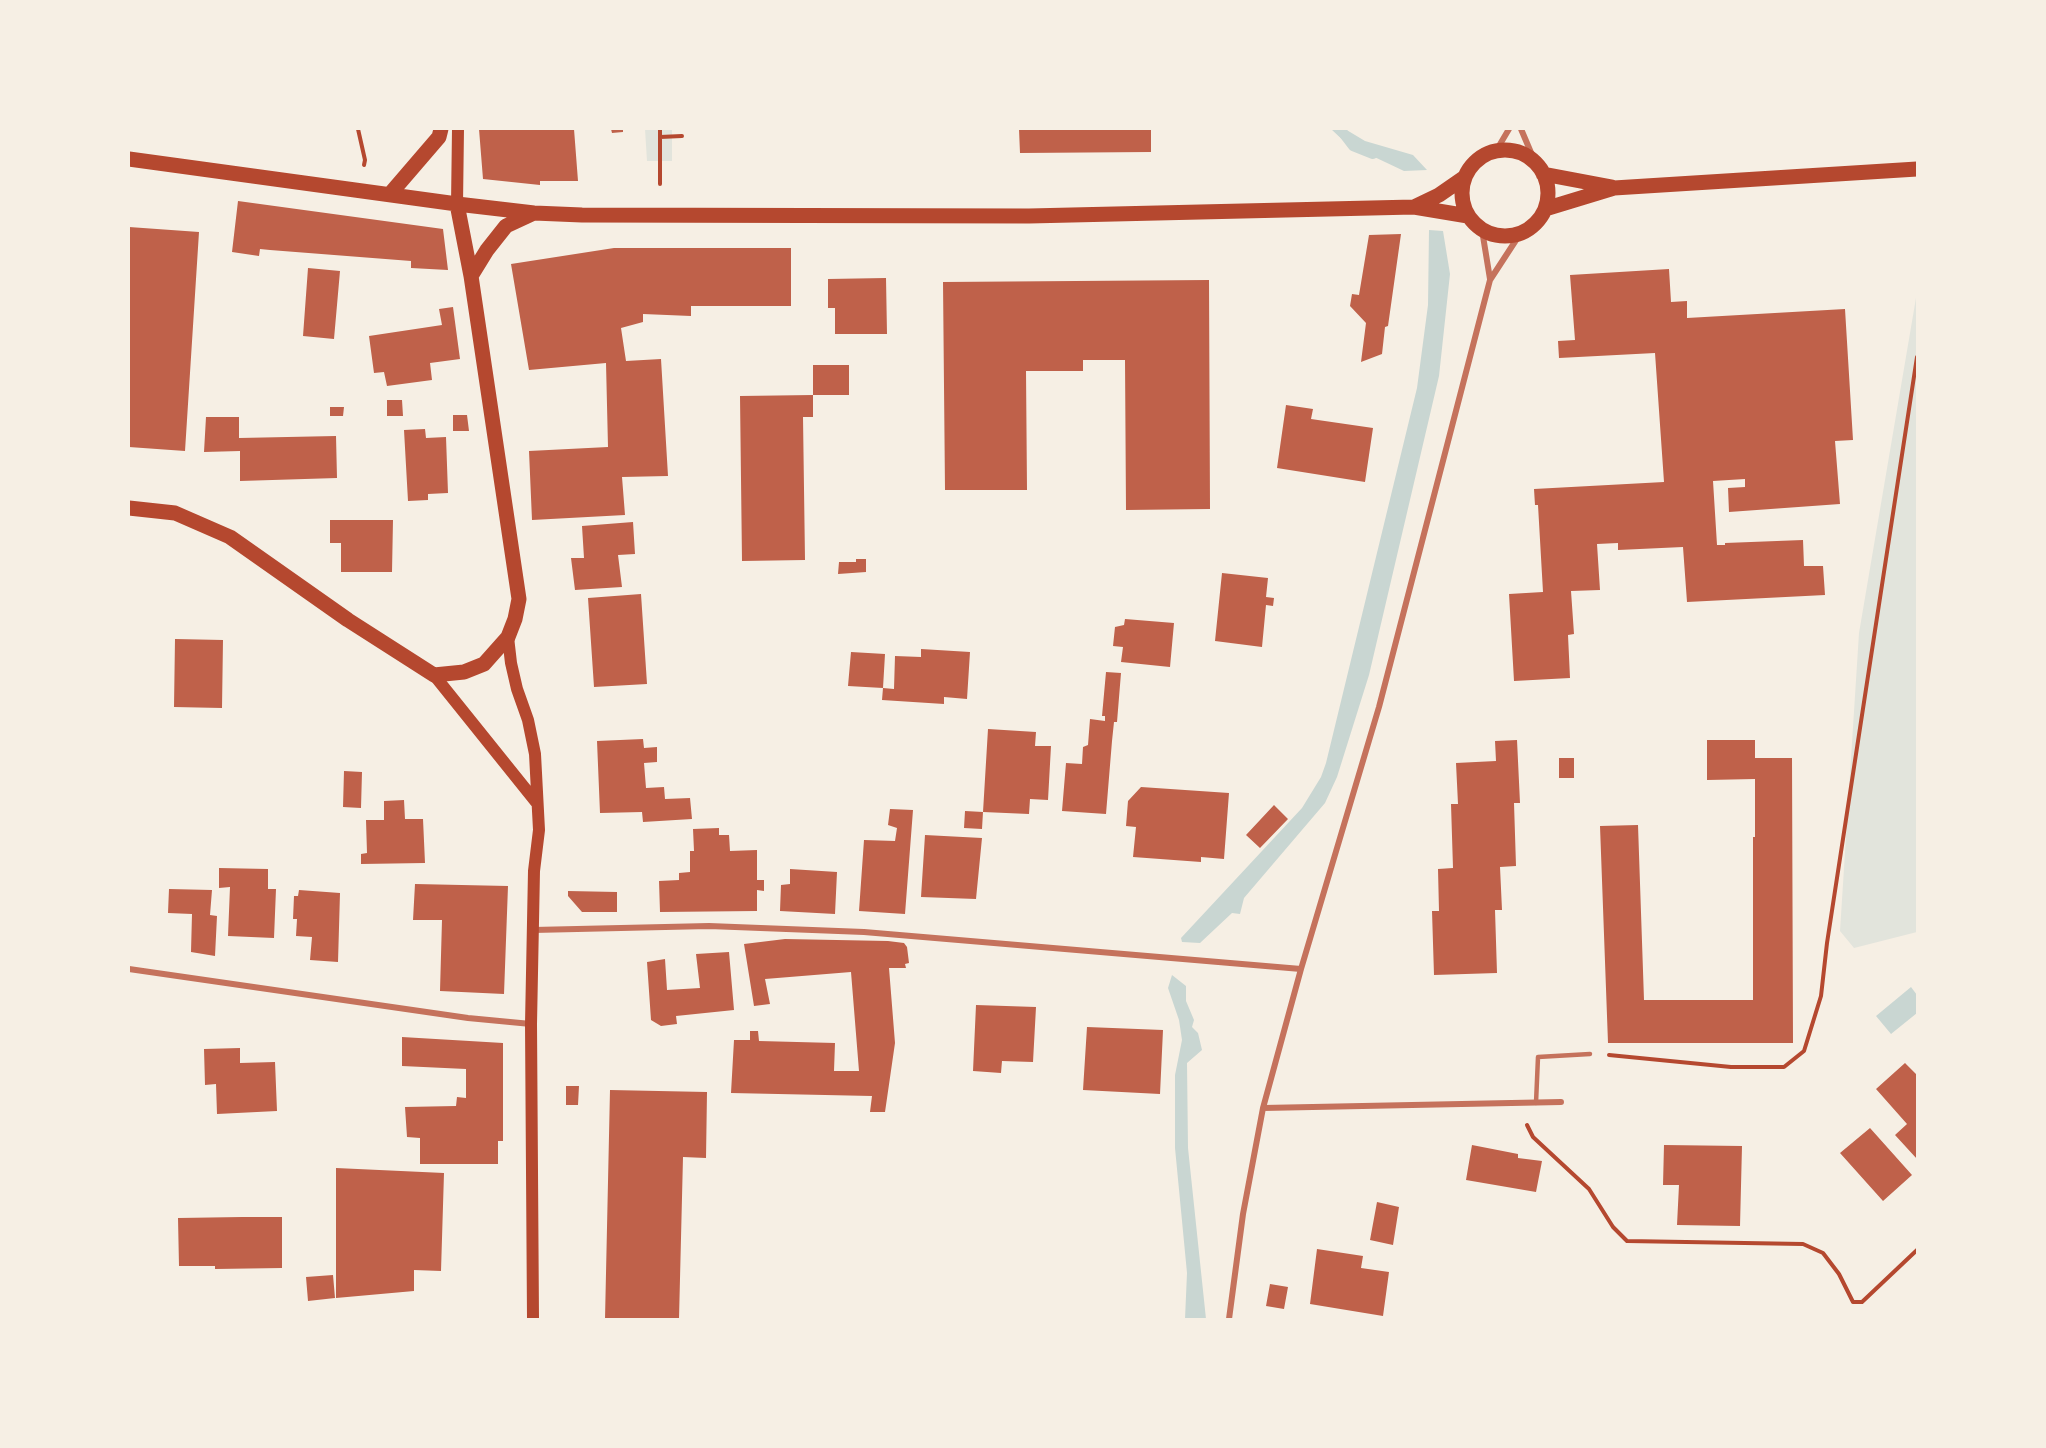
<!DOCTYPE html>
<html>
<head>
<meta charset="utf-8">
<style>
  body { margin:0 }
  #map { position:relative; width:2046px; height:1448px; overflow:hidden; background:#f6efe4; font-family:Cabin,sans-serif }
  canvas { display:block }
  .frame { position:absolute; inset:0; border:130px solid #f6efe4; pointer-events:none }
</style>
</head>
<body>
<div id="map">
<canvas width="2046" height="1448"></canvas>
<div class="frame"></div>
</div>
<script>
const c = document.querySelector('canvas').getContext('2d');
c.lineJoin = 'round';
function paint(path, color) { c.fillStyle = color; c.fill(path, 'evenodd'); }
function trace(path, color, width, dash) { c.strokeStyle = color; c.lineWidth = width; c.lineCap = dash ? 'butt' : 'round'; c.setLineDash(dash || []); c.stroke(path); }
paint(new Path2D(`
  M 645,129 L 672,129 L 672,161 L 647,161 Z
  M 1917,292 L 1917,932 L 1854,948 L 1840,931 L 1859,633 Z`), '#e2e4dc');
paint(new Path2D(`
  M 1331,129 L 1345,129 L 1365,141 L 1413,155 L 1427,170 L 1404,171 L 1347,144 Z
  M 1429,230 L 1443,231 L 1450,274 L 1439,376 L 1369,675 L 1337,777 L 1325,803 L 1244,898 L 1240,914 L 1232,913 L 1200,943 L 1182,942 L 1181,938 L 1302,808 L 1321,777 L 1326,763 L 1417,388 L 1428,305 Z
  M 1172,975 L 1186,986 L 1186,1001 L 1194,1020 L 1192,1027 L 1198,1033 L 1202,1050 L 1187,1063 L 1188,1148 L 1206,1319 L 1185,1319 L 1187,1273 L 1175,1148 L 1175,1075 L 1182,1040 L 1179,1020 L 1168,988 Z
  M 1911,987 L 1917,995 L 1917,1013 L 1891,1034 L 1876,1016 Z`), '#c9d6d2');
trace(new Path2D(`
  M 1340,129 L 1353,146 L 1373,154`), '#c9d6d2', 10);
paint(new Path2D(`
  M 479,129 L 574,129 L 578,181 L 540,181 L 540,185 L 483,179 Z
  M 611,129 L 623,129 L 623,132 L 612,133 Z
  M 1019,129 L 1151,129 L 1151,152 L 1020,153 Z
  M 238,201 L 443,229 L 448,270 L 411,268 L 411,261 L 270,250 L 260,249 L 259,256 L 232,252 Z
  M 129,227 L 199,232 L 185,451 L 129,447 Z
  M 1401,234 L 1388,326 L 1385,327 L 1382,354 L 1361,362 L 1366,323 L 1350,306 L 1352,294 L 1359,295 L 1369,235 Z
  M 614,248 L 791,248 L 791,306 L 691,306 L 691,316 L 643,314 L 643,322 L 621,328 L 626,361 L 661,359 L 668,476 L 622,477 L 625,515 L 532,520 L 529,451 L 608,447 L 606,363 L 529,370 L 511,264 Z
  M 308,268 L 340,271 L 334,339 L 303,336 Z
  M 1669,269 L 1671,302 L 1687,301 L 1687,318 L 1845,309 L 1853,440 L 1835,441 L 1840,504 L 1729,512 L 1728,488 L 1745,487 L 1745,479 L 1713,481 L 1717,545 L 1725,545 L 1725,543 L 1803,540 L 1804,566 L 1823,566 L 1825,595 L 1687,602 L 1683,547 L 1618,550 L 1618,543 L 1597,544 L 1600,590 L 1571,591 L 1574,634 L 1568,635 L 1570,678 L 1514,681 L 1509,594 L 1543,592 L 1538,505 L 1535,505 L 1534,489 L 1664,482 L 1655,353 L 1559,358 L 1558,341 L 1575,340 L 1570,275 Z
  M 886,278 L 887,334 L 835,334 L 835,308 L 828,308 L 828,279 Z
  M 1209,280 L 1210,509 L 1126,510 L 1125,360 L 1083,360 L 1083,371 L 1026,371 L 1027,490 L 945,490 L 943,282 Z
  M 453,307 L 460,359 L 430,363 L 432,380 L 387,386 L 384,372 L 374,373 L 369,336 L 442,325 L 439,309 Z
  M 813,365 L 849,365 L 849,395 L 813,395 Z
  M 813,395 L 813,417 L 803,417 L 805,560 L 742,561 L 740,396 Z
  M 387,400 L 402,400 L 403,416 L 387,416 Z
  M 1286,405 L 1313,409 L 1311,419 L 1373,428 L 1365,482 L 1277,468 Z
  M 330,407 L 344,407 L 343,416 L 330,416 Z
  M 453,415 L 467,415 L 469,431 L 453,431 Z
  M 206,417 L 239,417 L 239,438 L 336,436 L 337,478 L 240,481 L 240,451 L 204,452 Z
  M 425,429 L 426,438 L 446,437 L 448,493 L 428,494 L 428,500 L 408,501 L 404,430 Z
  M 330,520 L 393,520 L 392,572 L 341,572 L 341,543 L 330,543 Z
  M 633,522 L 635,554 L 618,555 L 622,587 L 575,590 L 571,558 L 584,558 L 582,526 Z
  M 856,559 L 866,559 L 866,572 L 838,574 L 839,562 L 856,562 Z
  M 1222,573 L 1268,578 L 1266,597 L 1274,598 L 1273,606 L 1266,605 L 1262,647 L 1215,641 Z
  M 641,594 L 647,684 L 594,687 L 588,598 Z
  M 1125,619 L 1174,623 L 1170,667 L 1121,662 L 1123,647 L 1113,646 L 1115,627 L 1124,625 Z
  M 175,639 L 223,640 L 222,708 L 174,707 Z
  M 921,649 L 970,652 L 967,699 L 944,697 L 944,704 L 882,700 L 883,688 L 894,689 L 895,656 L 921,657 Z
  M 851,652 L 885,654 L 883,688 L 848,686 Z
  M 1106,672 L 1121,673 L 1117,722 L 1114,722 L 1112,741 L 1106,814 L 1062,811 L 1066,763 L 1082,764 L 1083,747 L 1088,745 L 1090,719 L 1105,721 L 1105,716 L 1102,716 Z
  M 988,729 L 1036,732 L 1035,746 L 1051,746 L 1048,800 L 1030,799 L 1029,814 L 983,812 Z
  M 643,739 L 644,748 L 657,747 L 657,762 L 644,763 L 646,788 L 664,787 L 665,799 L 690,798 L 692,819 L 643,822 L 642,812 L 600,813 L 597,741 Z
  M 1517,740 L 1520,803 L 1514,803 L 1516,866 L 1500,867 L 1502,910 L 1495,910 L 1497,973 L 1434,975 L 1432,911 L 1439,911 L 1438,869 L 1453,868 L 1451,804 L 1458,804 L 1456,763 L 1496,761 L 1495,741 Z
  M 1707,740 L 1755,740 L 1755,758 L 1792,758 L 1793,1043 L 1608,1043 L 1600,826 L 1638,825 L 1644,1000 L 1753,1000 L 1753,837 L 1755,837 L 1755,779 L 1707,780 Z
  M 1559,758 L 1574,758 L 1574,778 L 1559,778 Z
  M 344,771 L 362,772 L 361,808 L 343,807 Z
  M 1141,787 L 1229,793 L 1224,859 L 1201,857 L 1201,862 L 1133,857 L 1136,827 L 1126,826 L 1128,801 Z
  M 404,800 L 405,819 L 423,819 L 425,863 L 361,864 L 361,854 L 367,853 L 366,820 L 384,820 L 384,801 Z
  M 1274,805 L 1288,819 L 1260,848 L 1246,835 Z
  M 890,809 L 913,810 L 905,914 L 859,911 L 864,840 L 895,841 L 897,828 L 888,825 Z
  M 965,811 L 983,812 L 982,829 L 964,828 Z
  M 719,828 L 719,835 L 729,835 L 730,851 L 757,850 L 757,880 L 764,880 L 764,891 L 757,890 L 757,911 L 660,912 L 659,881 L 679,880 L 679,873 L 690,872 L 690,851 L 694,851 L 693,829 Z
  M 925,835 L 982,838 L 976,899 L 921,897 Z
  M 219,868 L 268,869 L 268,889 L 276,889 L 274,938 L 228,936 L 230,887 L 219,888 Z
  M 790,869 L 837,872 L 835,914 L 780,911 L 781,885 L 790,884 Z
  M 415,884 L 508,886 L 504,994 L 440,991 L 442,920 L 413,920 Z
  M 169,889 L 212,890 L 210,915 L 217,916 L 215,956 L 191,952 L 192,914 L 168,913 Z
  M 299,890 L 340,893 L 338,962 L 310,960 L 312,937 L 296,936 L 297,919 L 293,919 L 294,896 L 298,896 Z
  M 568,891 L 617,892 L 617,912 L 582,912 L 568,896 Z
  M 785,939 L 888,941 L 904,943 L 907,947 L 909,963 L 905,964 L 906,968 L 889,968 L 895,1043 L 885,1112 L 870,1112 L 872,1096 L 731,1093 L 734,1040 L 750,1040 L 750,1031 L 758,1031 L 759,1041 L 835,1043 L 834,1071 L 859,1071 L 851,972 L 765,979 L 770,1004 L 754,1006 L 744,944 Z
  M 729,952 L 734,1010 L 676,1016 L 677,1024 L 661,1026 L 651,1020 L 647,962 L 665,959 L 667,990 L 700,988 L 696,954 Z
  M 976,1005 L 1036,1007 L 1033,1062 L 1002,1061 L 1001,1073 L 973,1071 Z
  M 1087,1027 L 1163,1030 L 1160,1094 L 1083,1090 Z
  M 402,1037 L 503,1043 L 503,1141 L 498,1141 L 498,1164 L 420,1164 L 420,1138 L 407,1137 L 405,1107 L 456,1106 L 457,1097 L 466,1098 L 466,1069 L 402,1066 Z
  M 240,1048 L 240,1063 L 275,1062 L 277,1111 L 217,1114 L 216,1084 L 205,1085 L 204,1049 Z
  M 1905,1063 L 1917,1075 L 1917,1159 L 1895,1135 L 1907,1124 L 1876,1089 Z
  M 566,1086 L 579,1086 L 578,1105 L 566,1105 Z
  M 610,1090 L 707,1092 L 706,1158 L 683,1157 L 679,1319 L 605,1319 Z
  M 1870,1128 L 1912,1175 L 1883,1201 L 1840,1153 Z
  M 1472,1145 L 1518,1154 L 1518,1158 L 1542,1161 L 1536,1192 L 1466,1180 Z
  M 1664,1145 L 1742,1146 L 1740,1226 L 1677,1225 L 1679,1185 L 1663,1185 Z
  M 336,1168 L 444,1173 L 441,1271 L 414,1270 L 414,1291 L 336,1298 Z
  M 1377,1202 L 1399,1207 L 1393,1245 L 1370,1240 Z
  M 242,1217 L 282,1217 L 282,1268 L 215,1269 L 215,1266 L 179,1266 L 178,1218 Z
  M 1317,1249 L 1363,1256 L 1361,1268 L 1389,1272 L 1383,1316 L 1310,1304 Z
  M 333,1275 L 335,1298 L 308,1301 L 306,1277 Z
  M 1270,1284 L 1288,1287 L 1284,1309 L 1266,1306 Z`), '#bf614a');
trace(new Path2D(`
  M 358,129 L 365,160 L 364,165
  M 660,129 L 660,184
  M 660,137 L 682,136
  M 1609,1055 L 1731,1067 L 1784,1067 L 1804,1051 L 1821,996 L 1827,943 L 1917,357
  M 1527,1125 L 1533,1137 L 1589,1189 L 1613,1227 L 1627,1241 L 1803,1244 L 1823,1253 L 1839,1274 L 1853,1302 L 1862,1302 L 1917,1250`), '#b5482f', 4);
trace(new Path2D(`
  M 1536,1103 L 1538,1057 L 1590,1054`), '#c5725c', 4.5);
trace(new Path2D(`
  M 1521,129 L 1535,162
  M 1496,151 L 1509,129
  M 1482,230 L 1490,279
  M 533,930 L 709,926 L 864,932 L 1301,969
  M 129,969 L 468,1018 L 531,1024
  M 1263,1108 L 1561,1102
  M 1229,1319 L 1243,1214 L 1263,1108 L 1301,969 L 1379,707 L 1490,280 L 1520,234`), '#c5725c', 6);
trace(new Path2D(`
  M 457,204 L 458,129
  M 508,637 L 511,663 L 517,689 L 528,720 L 535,754 L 539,830 L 534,871 L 531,1024 L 533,1319
  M 434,675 L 536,802`), '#b5482f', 12);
trace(new Path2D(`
  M1462 193a43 43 0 1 1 86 0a43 43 0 1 1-86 0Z
  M 129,159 L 457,204 L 534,213 L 582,215 L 1029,216 L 1414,207 L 1468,216
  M 1543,174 L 1612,187
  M 390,194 L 439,137 L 441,129
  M 1414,207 L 1439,195 L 1465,177
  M 1545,209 L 1614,188 L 1917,169
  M 471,276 L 487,250 L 506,226 L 534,213
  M 129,508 L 175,513 L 230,537 L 348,620 L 434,675 L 464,672 L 484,664 L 508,637 L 515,619 L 519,599 L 471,276 L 457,204`), '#b5482f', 15);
</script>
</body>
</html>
